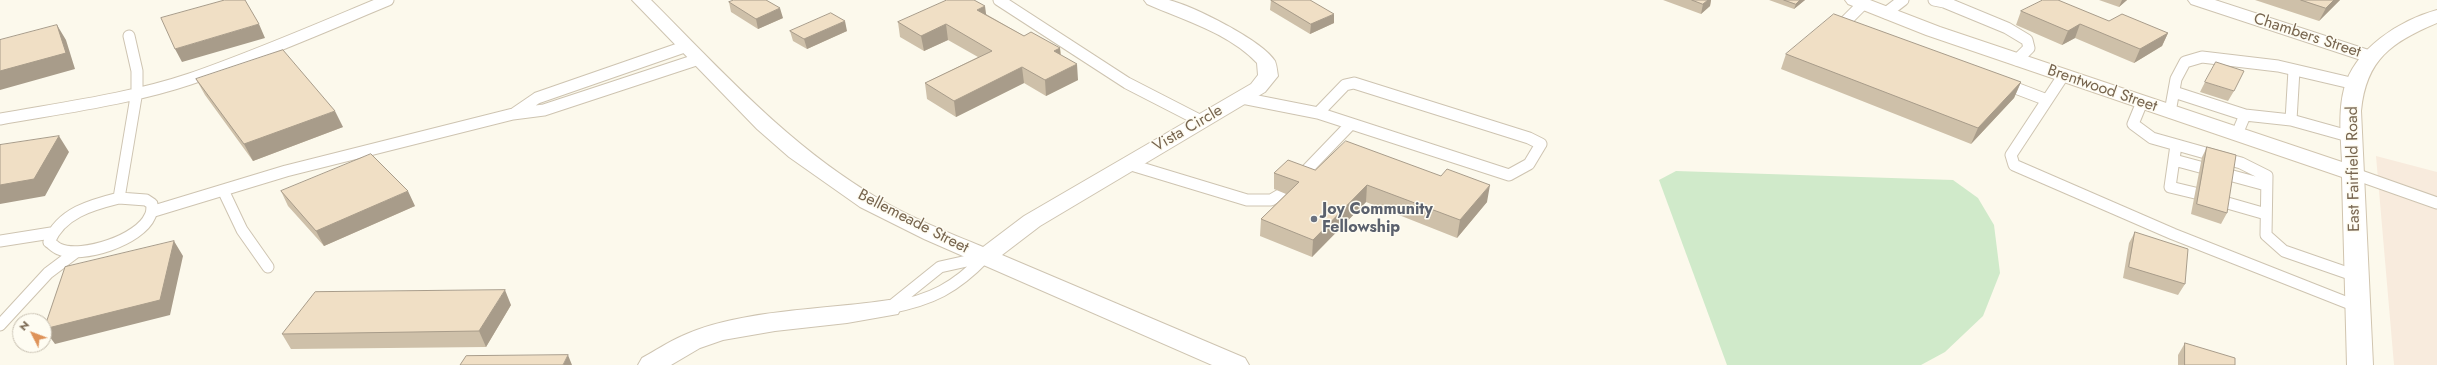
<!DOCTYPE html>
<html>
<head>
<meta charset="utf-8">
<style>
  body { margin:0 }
  #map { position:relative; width:2437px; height:365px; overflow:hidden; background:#fcf9ec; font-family:Jost,sans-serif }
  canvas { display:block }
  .north { position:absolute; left:12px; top:313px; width:40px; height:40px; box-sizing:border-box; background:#fefcf2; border:1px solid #c8c0b1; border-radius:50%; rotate:312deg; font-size:11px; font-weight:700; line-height:16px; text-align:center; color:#77654f }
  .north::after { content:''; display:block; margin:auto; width:14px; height:18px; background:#de9258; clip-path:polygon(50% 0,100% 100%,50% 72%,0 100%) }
</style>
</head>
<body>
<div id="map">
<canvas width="2437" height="365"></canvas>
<div class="north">N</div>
</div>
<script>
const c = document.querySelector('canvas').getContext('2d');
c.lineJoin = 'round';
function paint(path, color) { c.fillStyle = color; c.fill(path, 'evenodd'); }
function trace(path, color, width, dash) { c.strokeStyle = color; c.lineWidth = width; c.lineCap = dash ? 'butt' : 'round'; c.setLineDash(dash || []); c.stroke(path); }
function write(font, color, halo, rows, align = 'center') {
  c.font = font + ' Jost,sans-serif'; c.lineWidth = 3; c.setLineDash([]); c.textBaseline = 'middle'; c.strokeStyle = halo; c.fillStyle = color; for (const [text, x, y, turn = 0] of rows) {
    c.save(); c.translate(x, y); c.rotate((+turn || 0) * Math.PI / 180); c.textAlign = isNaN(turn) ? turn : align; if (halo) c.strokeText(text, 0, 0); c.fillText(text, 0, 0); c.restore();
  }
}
paint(new Path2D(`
  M 2376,156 L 2437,172 L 2437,365 L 2394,365 Z`), '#f8ebdd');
paint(new Path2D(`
  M 1676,171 L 1953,180 L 1978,198 L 1994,225 L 2000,273 L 1983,316 L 1945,352 L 1921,365 L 1727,365 L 1659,180 Z`), '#d0eaca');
const lane = new Path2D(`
  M 999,0 L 1127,83 L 1201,121
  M 1934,0 L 1944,2 L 2007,28 L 2027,40 L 2029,48 L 2017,60
  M 1886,13 L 1903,0
  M 1848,27 L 1842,25 L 1863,4
  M 2294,70 L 2291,120 L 2352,137
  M 2063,76 L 2011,155 L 2014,165 L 2173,234 L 2358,307
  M 1354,83 L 1529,138 L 1541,144 L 1529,164 L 1509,175 L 1318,113 L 1345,85 Z
  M 2005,84 L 2047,100
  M 2174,92 L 2245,115
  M 1242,98 L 1318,113
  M 2142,102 L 2133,124 L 2152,138 L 2241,163 L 2267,176 L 2266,235 L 2284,251 L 2356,276
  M 2170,112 L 2176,79 L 2185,62 L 2202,57 L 2278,66 L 2355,84
  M 515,113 L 537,98 L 687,46
  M 0,119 C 61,108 131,99 190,79 C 257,56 323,27 388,0
  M 2237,134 L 2245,115 L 2291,120
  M 2176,145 L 2170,187 L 2195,193
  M 2174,160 L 2200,167
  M 1128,164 L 1247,200 L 1271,200 L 1283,193
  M 2352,173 L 2437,203
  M 2229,175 L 2266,185
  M 1299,178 L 1351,124
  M 223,190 L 242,230 L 268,267
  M 119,198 L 146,200 L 152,204 C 152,208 152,213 150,216 C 140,240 82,259 59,249 C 56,248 52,244 49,242 C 61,213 91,205 119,198 Z
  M 119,198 L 137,91 L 137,71 L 129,36
  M 2224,202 L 2266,214
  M 154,211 L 286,171 L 513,114 L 544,110 L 699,59
  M 0,241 L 51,233
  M 985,257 C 955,288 932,300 889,308 L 940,267 Z
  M 0,325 L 48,273 L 76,252`);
const street = new Path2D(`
  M 632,0 L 651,0 C 722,71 789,146 876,197 C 909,217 947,232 983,247 L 1024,216 L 1251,84 L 1258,75 L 1257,63 C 1229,33 1183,20 1147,4 L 1144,0 C 1152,0 1161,0 1169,0 C 1193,6 1262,40 1275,61 C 1277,66 1277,71 1278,76 L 1265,92 L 1040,226 L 1002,255 L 1245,358 L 1249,365 L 1212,365 L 924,239 L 860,207 L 789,157 L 757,129 Z
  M 2188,0 L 2215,0 L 2378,53 L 2381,57 L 2378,61 L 2364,61 L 2191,4 Z
  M 889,300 L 898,302 L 901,308 L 898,314 L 847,323 L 775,331 L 723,340 L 700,348 L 671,365 L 638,365 L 642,358 C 655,351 668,342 682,336 C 740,309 825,310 889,300 Z`);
const secondary = new Path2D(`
  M 1845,0 L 1870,0 L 1940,27 L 2342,162 C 2341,138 2338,112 2344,89 C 2354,49 2400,20 2437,10 L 2437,23 C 2392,42 2366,59 2361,111 L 2373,365 L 2347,365 L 2342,177 L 1926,35 L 1848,4 Z`);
trace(lane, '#cec4b1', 13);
trace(street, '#cec4b1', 2);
trace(secondary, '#d1c5af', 2);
trace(lane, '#fff', 11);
paint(street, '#fff');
paint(secondary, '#fff');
paint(new Path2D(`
  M 1271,0 L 1334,23 L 1310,34 L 1270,10 Z
  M 1663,0 L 1711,0 L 1710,6 L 1701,14 Z
  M 1769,0 L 1805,0 L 1794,9 Z
  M 2099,0 L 2127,0 L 2119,7 Z
  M 2255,0 L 2340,0 L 2319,21 Z
  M 729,2 L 783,18 L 758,29 L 731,12 Z
  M 2021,11 L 2109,21 L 2168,33 L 2162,46 L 2134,63 L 2075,38 L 2062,45 L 2016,25 Z
  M 986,14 L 1024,36 L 1060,48 L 1061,55 L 1078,80 L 1046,96 L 1024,83 L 956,117 L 927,99 L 925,83 L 978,57 L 948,40 L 924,51 L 900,37 L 898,22 Z
  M 790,31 L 847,31 L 807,49 L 793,41 Z
  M 1786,54 L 2021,82 L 2014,98 L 1971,144 L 1781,69 Z
  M 196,79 L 343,127 L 253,161 L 205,95 Z
  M 2205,82 L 2234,91 L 2228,101 L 2200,92 Z
  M 2207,147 L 2227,213 L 2221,224 L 2191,214 L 2202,157 Z
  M 1315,170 L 1487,202 L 1457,238 L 1366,202 L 1312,257 L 1260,236 L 1261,219 L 1286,194 L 1274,189 L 1274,173 Z
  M 281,191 L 415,206 L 324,246 L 288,206 Z
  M 2135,232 L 2185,284 L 2178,295 L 2123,278 L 2129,243 Z
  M 511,305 L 486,347 L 291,349 L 282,334 Z
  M 2185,343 L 2235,365 L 2178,365 L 2178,355 Z`), '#cec0a9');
paint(new Path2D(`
  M 1708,0 L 1711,0 L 1710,6 L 1701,14 L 1703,4 Z
  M 1800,0 L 1805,0 L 1794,9 L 1796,4 Z
  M 2122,0 L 2127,0 L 2119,7 Z
  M 2334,0 L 2340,0 L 2319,21 L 2326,8 Z
  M 985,6 L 987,21 L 977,10 Z
  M 780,8 L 783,18 L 758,29 L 756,19 Z
  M 1334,14 L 1334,23 L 1310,34 L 1311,24 Z
  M 845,21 L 847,31 L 807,49 L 804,39 Z
  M 259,24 L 265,38 L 182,62 L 175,49 Z
  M 946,24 L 948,40 L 924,51 L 921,36 Z
  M 2080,24 L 2075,38 L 2062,45 L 2068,31 Z
  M 57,25 L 66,40 L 75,69 L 0,90 L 0,71 Z
  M 2168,33 L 2162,46 L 2134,63 L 2140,49 Z
  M 1060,48 L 1061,64 L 1054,51 Z
  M 1077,64 L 1078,80 L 1046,96 L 1045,80 Z
  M 1022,67 L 1024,83 L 956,117 L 954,101 Z
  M 2021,82 L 2014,98 L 1971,144 L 1978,128 Z
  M 335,111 L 343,127 L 253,161 L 244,144 Z
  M 59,136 L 69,152 L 45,196 L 0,204 L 0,185 Z
  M 1367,185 L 1366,202 L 1312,257 L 1313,240 Z
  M 1490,185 L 1487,202 L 1457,238 L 1460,220 Z
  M 408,191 L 415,206 L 324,246 L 316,231 Z
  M 174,241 L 183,256 L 170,315 L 55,344 L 44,329 Z
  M 505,290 L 511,305 L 486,347 L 479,331 Z
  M 568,355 L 572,365 L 563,365 Z`), '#a89c8a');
const building = new Path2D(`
  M 225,0 L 245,0 L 259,24 L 175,49 L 161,18 Z
  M 734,0 L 766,0 L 780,8 L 756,19 L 729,2 Z
  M 947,0 L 974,0 L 985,6 L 977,10 L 1024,36 L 1031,32 L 1060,48 L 1054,51 L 1077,64 L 1045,80 L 1022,67 L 954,101 L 925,83 L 992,51 L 946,24 L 921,36 L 898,22 Z
  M 1271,0 L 1310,0 L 1334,14 L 1311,24 Z
  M 1692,0 L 1708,0 L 1703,4 Z
  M 1784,0 L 1800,0 L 1796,4 Z
  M 2043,0 L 2058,0 L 2109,21 L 2122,14 L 2168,33 L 2140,49 L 2080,24 L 2068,31 L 2021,11 Z
  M 2301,0 L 2334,0 L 2326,8 Z
  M 831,13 L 845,21 L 804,39 L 790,31 Z
  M 1834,14 L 2021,82 L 1978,128 L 1786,54 Z
  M 57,25 L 66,53 L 0,71 L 0,40 Z
  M 283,50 L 335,111 L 244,144 L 196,79 Z
  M 2216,62 L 2244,71 L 2234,91 L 2205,82 Z
  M 59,136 L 34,179 L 0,185 L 0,145 Z
  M 1346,141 L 1441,176 L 1447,169 L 1490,185 L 1460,220 L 1367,185 L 1313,240 L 1261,219 L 1299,182 L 1274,173 L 1288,160 L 1315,170 Z
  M 2207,147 L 2236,155 L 2227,213 L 2197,204 Z
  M 371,154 L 408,191 L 316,231 L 281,191 Z
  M 2135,232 L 2188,249 L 2185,284 L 2129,267 Z
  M 174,241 L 160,300 L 44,329 L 65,267 Z
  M 505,290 L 479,331 L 282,334 L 315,292 Z
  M 2185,343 L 2235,358 L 2235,365 L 2185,365 Z
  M 568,355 L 563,365 L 460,365 L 466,356 Z`);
paint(building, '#f0dfc5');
trace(building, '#a89c8a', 1);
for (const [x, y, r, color] of [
  [1314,219,4,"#6b7280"]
]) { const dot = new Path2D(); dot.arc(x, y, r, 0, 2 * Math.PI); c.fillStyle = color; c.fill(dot); trace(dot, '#fefcf2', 1.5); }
write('16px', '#77654f', '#fefcf2', [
  ["Chambers Street",2307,36,18],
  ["Brentwood Street",2102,89,19],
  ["Vista Circle",1188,129,-30],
  ["East Fairfield Road",2354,169,-91],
  ["Bellemeade Street",913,222,27]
]);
write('bold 16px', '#5b616d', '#fefcf2', [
  ["Joy Community",1322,210],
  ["Fellowship",1322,228]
], 'left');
</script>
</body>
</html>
